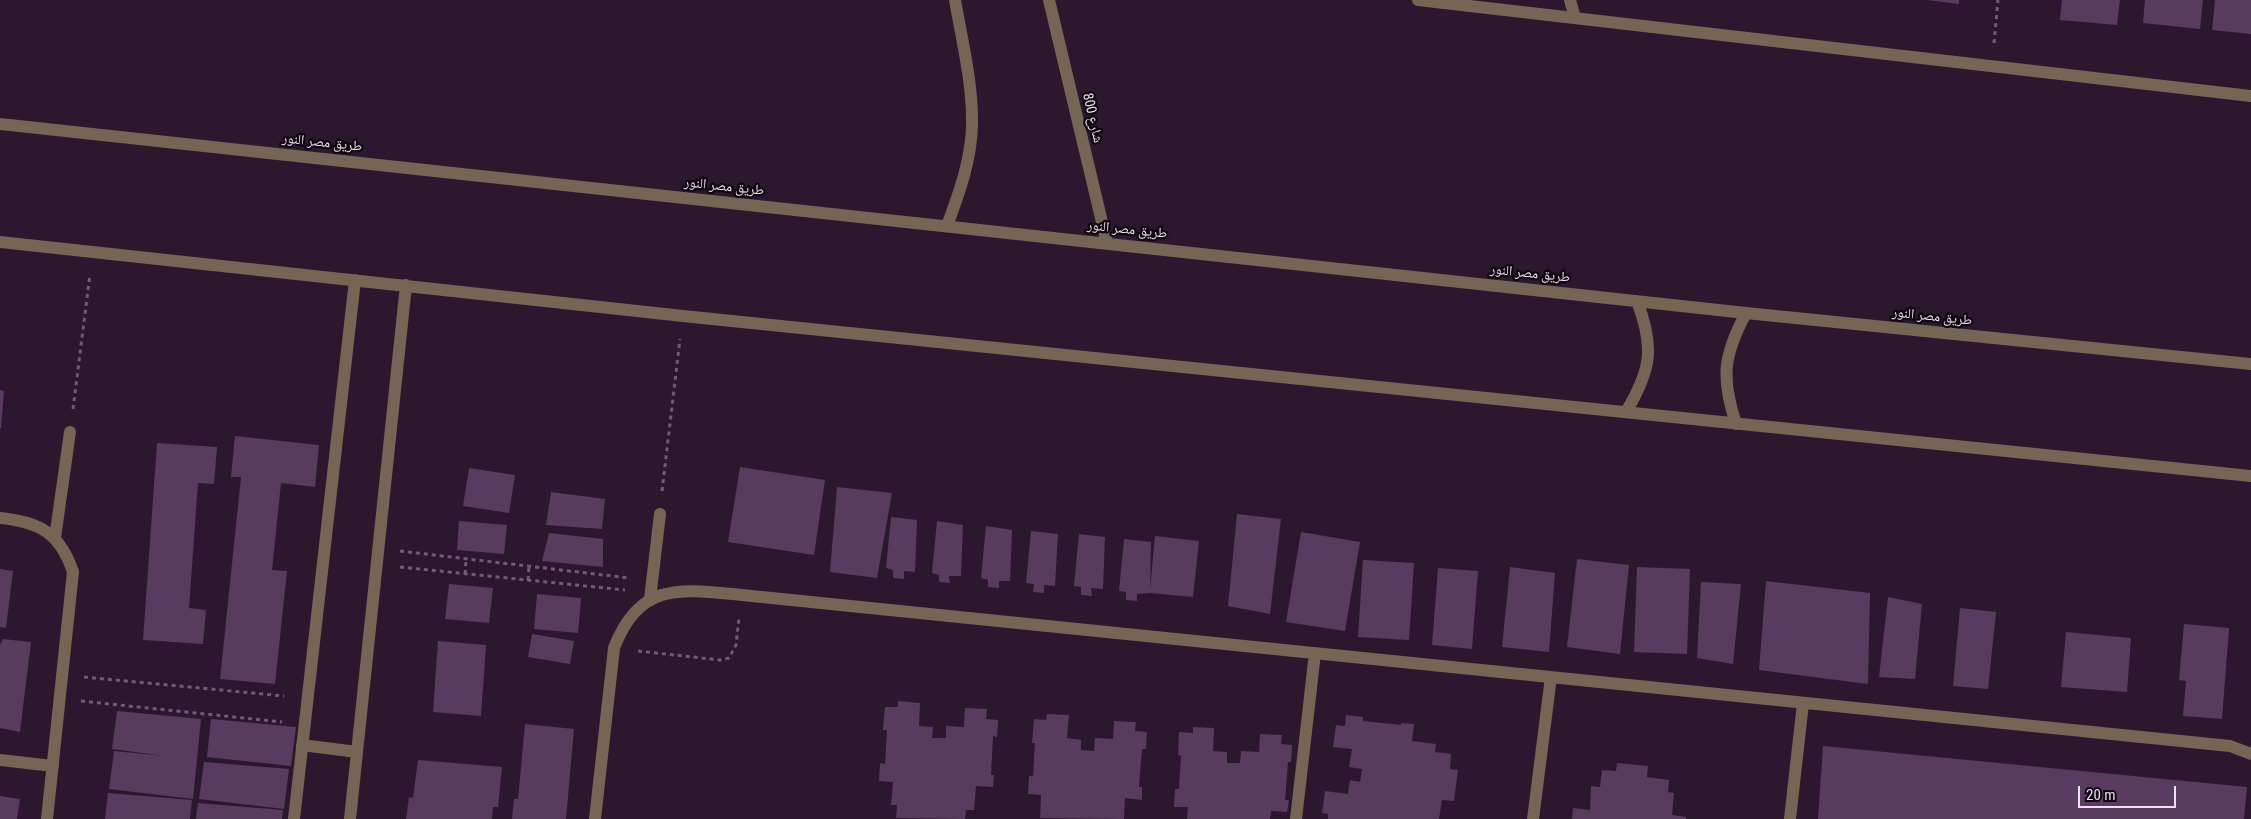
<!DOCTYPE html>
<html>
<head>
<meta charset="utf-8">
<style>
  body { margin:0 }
  #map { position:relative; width:2251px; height:819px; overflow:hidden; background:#2b182f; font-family:"Roboto Condensed",sans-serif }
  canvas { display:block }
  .scale { position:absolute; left:2078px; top:786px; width:98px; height:22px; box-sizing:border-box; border:2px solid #ede0f0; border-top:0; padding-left:6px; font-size:15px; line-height:18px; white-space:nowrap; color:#ede0f0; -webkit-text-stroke:4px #0f0710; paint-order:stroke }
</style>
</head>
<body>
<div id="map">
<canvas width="2251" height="819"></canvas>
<div class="scale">20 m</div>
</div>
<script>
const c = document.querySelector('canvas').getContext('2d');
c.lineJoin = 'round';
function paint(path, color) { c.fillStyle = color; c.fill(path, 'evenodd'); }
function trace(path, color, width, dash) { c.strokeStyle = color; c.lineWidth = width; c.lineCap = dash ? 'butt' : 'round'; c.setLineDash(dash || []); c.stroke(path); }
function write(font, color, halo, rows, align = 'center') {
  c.font = font + ' "Roboto Condensed","Noto Naskh Arabic",sans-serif'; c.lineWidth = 4.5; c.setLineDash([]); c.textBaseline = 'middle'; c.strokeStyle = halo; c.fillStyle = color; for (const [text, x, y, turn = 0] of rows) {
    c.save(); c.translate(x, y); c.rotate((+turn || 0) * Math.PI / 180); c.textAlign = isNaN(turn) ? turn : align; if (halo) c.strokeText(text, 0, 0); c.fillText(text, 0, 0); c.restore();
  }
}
paint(new Path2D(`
  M 1927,0 L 1959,0 L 1959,4 Z
  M 2062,0 L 2120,0 L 2117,25 L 2060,20 Z
  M 2145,0 L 2203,0 L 2200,29 L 2143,23 Z
  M 2215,0 L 2251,0 L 2251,34 L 2212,30 Z
  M 0,390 L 4,391 L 1,428 L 0,428 Z
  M 235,436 L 319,445 L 315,487 L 281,483 L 272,570 L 287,571 L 275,684 L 220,679 L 241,477 L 231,477 Z
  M 157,443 L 217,447 L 214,484 L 198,483 L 189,608 L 206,610 L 203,644 L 143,640 Z
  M 740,467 L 825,480 L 814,555 L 728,542 Z
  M 469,468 L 515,475 L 509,513 L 463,506 Z
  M 837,487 L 892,493 L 877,578 L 830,572 Z
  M 551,492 L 605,499 L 602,529 L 546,525 Z
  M 1237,514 L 1281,519 L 1270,614 L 1228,606 Z
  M 891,517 L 917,520 L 915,572 L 904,571 L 904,579 L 893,578 L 893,570 L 886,568 Z
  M 459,521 L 507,525 L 504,554 L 457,550 Z
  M 937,521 L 963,525 L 961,576 L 949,576 L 950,583 L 939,582 L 939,575 L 932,573 Z
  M 986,526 L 1012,530 L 1010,581 L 999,581 L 999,588 L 988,587 L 988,580 L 981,578 Z
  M 1031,531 L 1058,534 L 1055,586 L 1044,585 L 1044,593 L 1033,592 L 1034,584 L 1026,583 Z
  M 1301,532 L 1360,542 L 1345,631 L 1286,622 Z
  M 549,533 L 603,539 L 603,567 L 542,561 Z
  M 1079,534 L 1105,537 L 1103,589 L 1091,588 L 1092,596 L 1081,595 L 1081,587 L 1074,586 Z
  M 1155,536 L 1199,541 L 1193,597 L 1150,593 L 1137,594 L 1137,601 L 1126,600 L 1126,592 L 1119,591 L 1124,539 L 1151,542 L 1150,589 Z
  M 1577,559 L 1629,565 L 1620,654 L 1567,647 Z
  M 1363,560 L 1414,563 L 1409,640 L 1358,637 Z
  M 1510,567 L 1555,573 L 1549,652 L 1502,647 Z
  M 1637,567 L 1690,569 L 1687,654 L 1634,652 Z
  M 1438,568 L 1478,571 L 1472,649 L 1432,645 Z
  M 0,569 L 13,571 L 6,628 L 0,627 Z
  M 1766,581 L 1870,593 L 1868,684 L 1759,670 Z
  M 1701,582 L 1741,584 L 1733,664 L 1697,658 Z
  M 449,584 L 493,588 L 489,623 L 445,619 Z
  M 537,594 L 581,598 L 578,633 L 534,629 Z
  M 1888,597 L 1922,604 L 1915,679 L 1879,677 Z
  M 1960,608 L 1996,612 L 1988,689 L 1953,686 Z
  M 2184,624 L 2229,628 L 2222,719 L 2183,716 L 2186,681 L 2179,680 Z
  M 2066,632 L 2131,638 L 2127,692 L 2061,687 Z
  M 532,634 L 574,641 L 570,664 L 528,657 Z
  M 3,639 L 31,642 L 20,732 L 0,728 L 0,645 Z
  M 438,641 L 486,645 L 481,716 L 433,712 Z
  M 898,701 L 920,703 L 919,726 L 933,727 L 932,738 L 946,738 L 946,726 L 964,727 L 965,708 L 987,709 L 986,719 L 998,720 L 997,737 L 993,736 L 991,775 L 994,775 L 993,787 L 976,786 L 974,810 L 966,810 L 965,819 L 896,818 L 897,805 L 891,805 L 893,782 L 879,781 L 880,763 L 885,764 L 887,730 L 883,730 L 885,707 L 898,707 Z
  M 117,711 L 201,719 L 193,799 L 109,789 L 114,751 L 165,756 L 112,749 Z
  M 1047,714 L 1069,715 L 1067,738 L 1081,740 L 1081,750 L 1094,751 L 1095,738 L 1113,739 L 1114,721 L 1136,722 L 1135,731 L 1147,732 L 1146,749 L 1142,749 L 1139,787 L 1142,787 L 1142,800 L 1125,798 L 1124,819 L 1040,818 L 1041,795 L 1028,794 L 1029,776 L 1033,776 L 1035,743 L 1032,743 L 1034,719 L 1046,720 Z
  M 1346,715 L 1363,717 L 1363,721 L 1401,725 L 1401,723 L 1414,724 L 1412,741 L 1436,744 L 1435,752 L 1451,754 L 1450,769 L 1458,770 L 1454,801 L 1442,800 L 1439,819 L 1328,819 L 1328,814 L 1322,813 L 1325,791 L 1348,794 L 1350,780 L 1360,782 L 1362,769 L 1349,767 L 1352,749 L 1333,747 L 1336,725 L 1345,726 Z
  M 211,719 L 296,727 L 291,766 L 207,757 Z
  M 525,724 L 574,729 L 566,819 L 512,819 L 514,799 L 518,799 Z
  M 1193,727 L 1214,728 L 1213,751 L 1227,752 L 1227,763 L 1240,763 L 1241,751 L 1259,752 L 1260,734 L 1282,735 L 1281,744 L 1292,745 L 1291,762 L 1288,762 L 1285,800 L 1289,800 L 1287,812 L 1271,811 L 1270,819 L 1187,819 L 1188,807 L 1174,807 L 1175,789 L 1179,789 L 1181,756 L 1178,755 L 1179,732 L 1193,733 Z
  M 1823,746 L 2247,787 L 2244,819 L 1818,819 Z
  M 418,760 L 502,767 L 498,807 L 493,807 L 492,819 L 406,819 L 409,797 L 413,798 Z
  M 204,762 L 289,769 L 284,809 L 199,799 Z
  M 1617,763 L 1648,766 L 1647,777 L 1669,780 L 1668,792 L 1674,793 L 1672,815 L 1686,817 L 1686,819 L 1572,819 L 1573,808 L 1590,810 L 1591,786 L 1600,787 L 1602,770 L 1616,771 Z
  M 108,793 L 192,800 L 190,819 L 105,819 Z
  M 0,796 L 20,799 L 17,819 L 0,819 Z
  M 198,803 L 283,810 L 282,819 L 196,819 Z`), '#593b5f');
trace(new Path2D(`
  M 1994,43 L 1998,0
  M 73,409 L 90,274
  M 662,491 L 680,339
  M 400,551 L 629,578
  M 400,567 L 625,590
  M 465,574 L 466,560
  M 528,580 L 529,566
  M 638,651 L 720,660 L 729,658 L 736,645 L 739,618
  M 84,677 L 284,696
  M 81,701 L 282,722`), '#6f5e72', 3, [4, 4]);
trace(new Path2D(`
  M 1049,0 L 1107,243
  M 1418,0 L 2251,96
  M 1570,0 L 1575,18
  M 0,124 L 1746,313 L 2251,364
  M 947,226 C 959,193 971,161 972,126 C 973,84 962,41 955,0
  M 0,242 L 683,316 L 2251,476
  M 1626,412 C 1651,370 1655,348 1637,301
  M 1736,424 C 1721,378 1723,356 1746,313
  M 0,518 C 40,522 60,533 73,572 L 47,819
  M 55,538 L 70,432
  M 650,599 L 660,514
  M 302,745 L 357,752
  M 0,760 L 53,766
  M 294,819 L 355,280
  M 350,819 L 406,285
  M 595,819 L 614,648 C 640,581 681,589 742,595 L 2230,746 L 2251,754
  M 1296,819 L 1315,653
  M 1533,819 L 1551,677
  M 1790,819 L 1803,703`), '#756555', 12);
write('14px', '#ede0f0', '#0f0710', [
  ["شارع 800",1092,118,77],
  ["طريق مصر النور",322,143,6],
  ["طريق مصر النور",724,187,6],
  ["طريق مصر النور",1127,230,6],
  ["طريق مصر النور",1530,274,6],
  ["طريق مصر النور",1932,317,6]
]);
</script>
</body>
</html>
